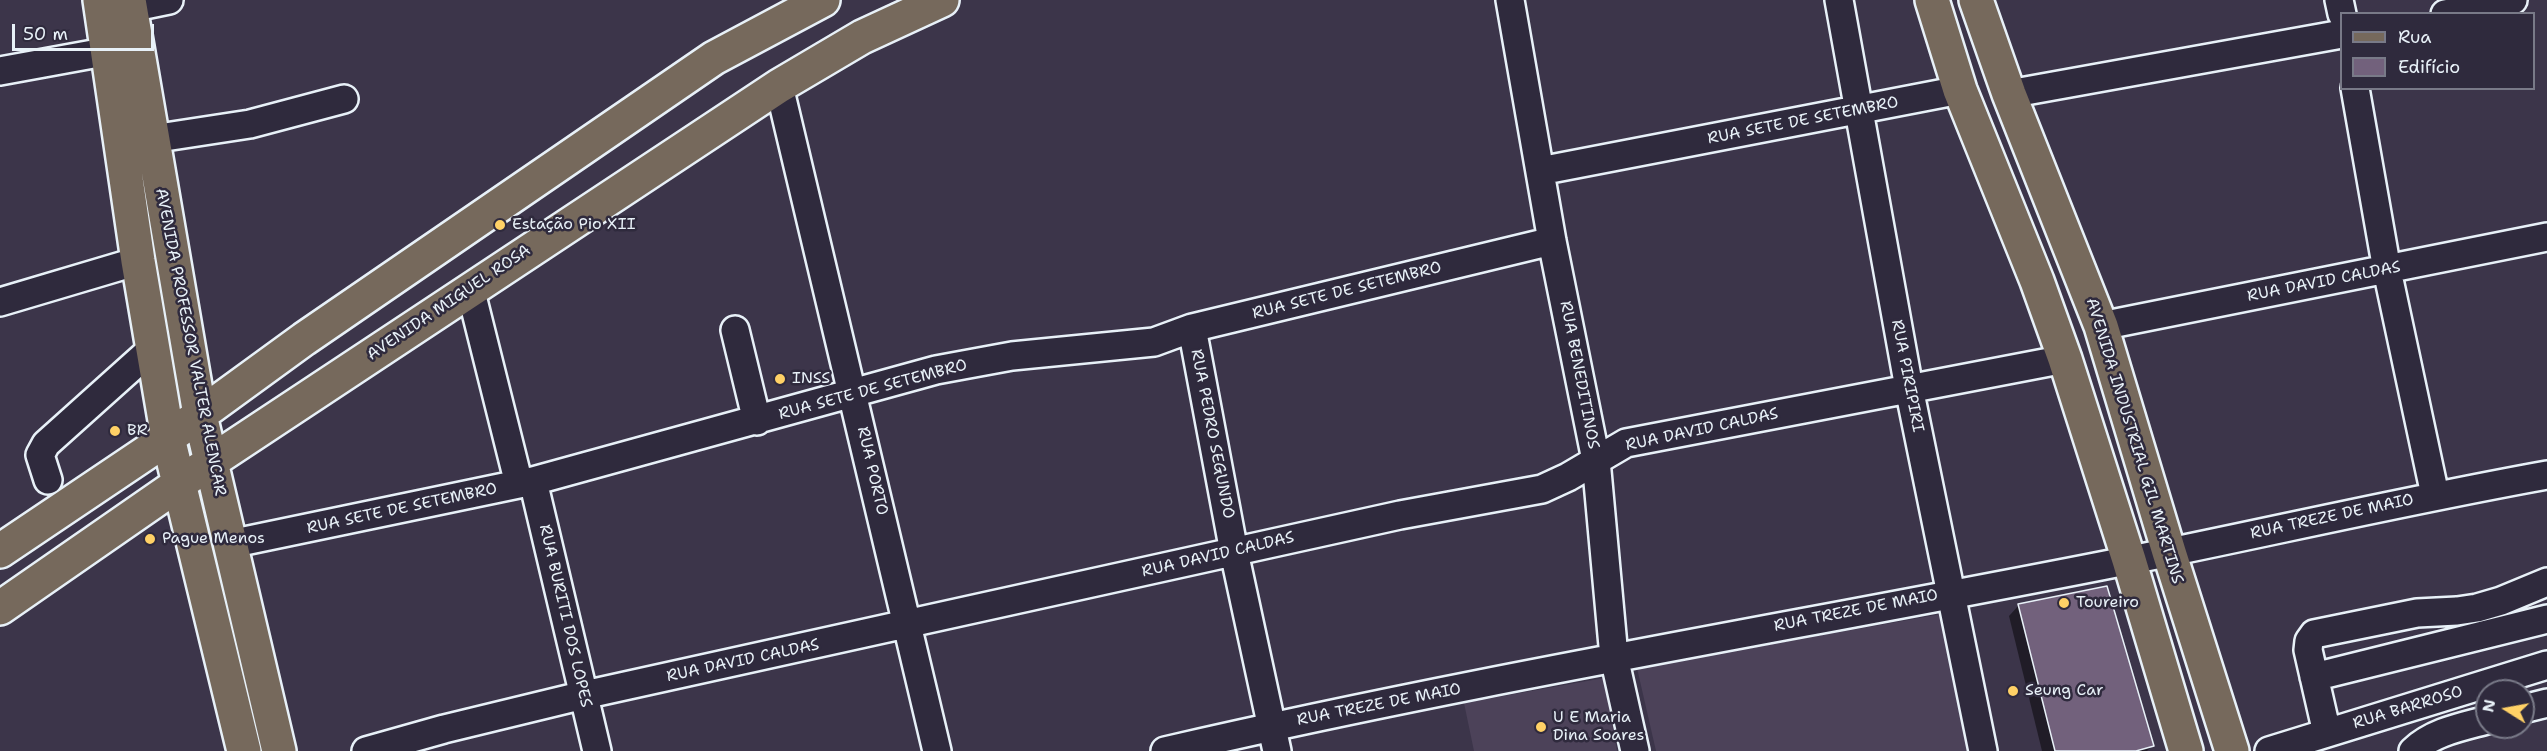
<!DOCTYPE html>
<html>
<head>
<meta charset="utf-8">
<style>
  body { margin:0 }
  #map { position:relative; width:2547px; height:751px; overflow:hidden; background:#3c354a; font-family:"Shantell Sans",sans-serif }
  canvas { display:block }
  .legend { position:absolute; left:2340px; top:12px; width:195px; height:78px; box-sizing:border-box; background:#2f2a3d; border:2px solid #797a88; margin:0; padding:8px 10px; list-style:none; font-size:18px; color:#e8f1f8 }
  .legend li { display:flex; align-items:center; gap:12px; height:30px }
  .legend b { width:30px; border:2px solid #797a88 }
  .north { position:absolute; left:2475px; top:679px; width:60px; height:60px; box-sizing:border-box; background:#2f2a3d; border:2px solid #797a88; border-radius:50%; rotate:281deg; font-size:16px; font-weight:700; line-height:24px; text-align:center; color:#e8f1f8 }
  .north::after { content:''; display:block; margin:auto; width:21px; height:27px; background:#ffd166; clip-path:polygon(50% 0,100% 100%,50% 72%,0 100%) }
  .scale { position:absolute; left:12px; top:24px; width:142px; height:27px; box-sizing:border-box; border:3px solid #e8f1f8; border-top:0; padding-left:8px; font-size:18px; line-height:21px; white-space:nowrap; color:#e8f1f8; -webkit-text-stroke:4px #2f2a3d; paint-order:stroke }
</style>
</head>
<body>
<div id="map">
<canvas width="2547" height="751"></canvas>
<ul class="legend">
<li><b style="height:8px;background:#76695c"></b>Rua</li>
<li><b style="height:16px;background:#72617c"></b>Edifício</li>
</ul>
<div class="north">N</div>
<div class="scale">50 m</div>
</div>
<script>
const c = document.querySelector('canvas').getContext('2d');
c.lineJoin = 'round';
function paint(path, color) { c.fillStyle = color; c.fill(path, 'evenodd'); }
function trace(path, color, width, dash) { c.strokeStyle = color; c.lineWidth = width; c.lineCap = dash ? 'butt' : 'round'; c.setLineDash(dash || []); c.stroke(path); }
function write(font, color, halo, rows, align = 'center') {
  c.font = font + ' "Shantell Sans",sans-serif'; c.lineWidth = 5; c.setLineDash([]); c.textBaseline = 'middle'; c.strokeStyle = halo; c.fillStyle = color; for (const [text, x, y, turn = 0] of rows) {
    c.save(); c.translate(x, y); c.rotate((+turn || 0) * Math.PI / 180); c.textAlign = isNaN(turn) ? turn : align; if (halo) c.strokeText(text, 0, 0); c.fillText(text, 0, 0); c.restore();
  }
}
paint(new Path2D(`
  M 1942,614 L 1973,751 L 1656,751 L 1637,668 Z
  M 1604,678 L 1617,751 L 1474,751 L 1464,703 Z`), '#4c4259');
paint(new Path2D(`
  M 2019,605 L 2152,746 L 2147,751 L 2042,751 L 2009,616 Z`), '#0007');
const building = new Path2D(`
  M 2107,586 L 2154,746 L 2136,751 L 2055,751 L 2018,604 Z`);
paint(building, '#72617c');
trace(building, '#e8f1f8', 1.5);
const minor = new Path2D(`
  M 1510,0 L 1552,241 L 1596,460 L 1614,657 L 1635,751
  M 1839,0 L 1909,388 L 1983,751
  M 2339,0 L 2342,14
  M 130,8 L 169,0
  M 2445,14 L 2513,0
  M 0,71 L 126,48
  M 779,86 L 937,751
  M 2355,88 L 2387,270 L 2435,495
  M 2009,94 L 2342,34
  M 152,139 L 250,124 L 344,99
  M 1540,171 L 1960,90
  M 470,288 L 519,484
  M 0,302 L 138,261
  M 2101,326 L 2547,237
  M 1192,328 L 1234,552 L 1277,751
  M 735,330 L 757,421
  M 48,480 L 40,455 L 46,444 L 153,348
  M 533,481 L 597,751
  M 230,544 L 533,481 L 936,370 L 1012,356 L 1154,342 L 1192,328 L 1552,241
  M 2314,677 L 2547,619
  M 2523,709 L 2547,703
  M 2327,733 L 2308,650 L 2309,641 L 2314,634 L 2417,613 L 2457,611 L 2477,608 L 2501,601 L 2547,582
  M 366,751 L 444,729 L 584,695 L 1400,515 L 1542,489 L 1568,477 L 1626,443 L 2065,359
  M 1165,751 C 1485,677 1809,624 2131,560 C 2270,532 2408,500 2547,475
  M 2269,751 L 2547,665
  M 2413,751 C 2433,732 2461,727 2487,720`);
const major = new Path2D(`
  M 100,0 L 138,261 L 168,438 L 244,751
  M 129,0 L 200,415 L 279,751
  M 1932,0 L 1960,90 L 2037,281 L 2065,359 L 2129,560 L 2186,751
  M 1976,0 L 2009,94 L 2101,326 L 2169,552 L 2232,751
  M 0,551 L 168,438 L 304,339 L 714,58 L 823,0
  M 0,608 L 212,461 L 779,86 L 862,37 L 942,0`);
trace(minor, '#e8f1f8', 32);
trace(major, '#e8f1f8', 38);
trace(minor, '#2f2a3d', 27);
trace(major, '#76695c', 33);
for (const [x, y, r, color] of [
  [500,225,6,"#ffd166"],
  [780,379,6,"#ffd166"],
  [115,431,6,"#ffd166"],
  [150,539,6,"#ffd166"],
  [2064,603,6,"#ffd166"],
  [2013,691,6,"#ffd166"],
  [1541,727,6,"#ffd166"]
]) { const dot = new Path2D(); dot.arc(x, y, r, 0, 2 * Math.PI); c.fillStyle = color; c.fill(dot); trace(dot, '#2f2a3d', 2); }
write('16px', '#e8f1f8', '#2f2a3d', [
  ["RUA SETE DE SETEMBRO",1803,121,-11],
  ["RUA DAVID CALDAS",2324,282,-11],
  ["RUA SETE DE SETEMBRO",1347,291,-14],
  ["AVENIDA MIGUEL ROSA",449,303,-34],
  ["AVENIDA PROFESSOR VALTER ALENCAR",190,342,79],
  ["RUA BENEDITINOS",1579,375,79],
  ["RUA PIRIPIRI",1907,376,79],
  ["RUA SETE DE SETEMBRO",873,390,-15],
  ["RUA DAVID CALDAS",1702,430,-12],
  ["RUA PEDRO SEGUNDO",1212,434,79],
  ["AVENIDA INDUSTRIAL GIL MARTINS",2134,441,73],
  ["RUA PORTO",872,471,77],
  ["RUA SETE DE SETEMBRO",402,509,-12],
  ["RUA TREZE DE MAIO",2332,517,-12],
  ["RUA DAVID CALDAS",1218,555,-13],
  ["RUA TREZE DE MAIO",1856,611,-11],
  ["RUA BURITI DOS LOPES",565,616,77],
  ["RUA DAVID CALDAS",743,661,-12],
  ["RUA TREZE DE MAIO",1379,705,-11],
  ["RUA BARROSO",2408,708,-17]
]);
write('16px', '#e8f1f8', '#2f2a3d', [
  ["Estação Pio XII",512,225],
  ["INSS",792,379],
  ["BR",127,431],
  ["Pague Menos",162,539],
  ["Toureiro",2076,603],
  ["Seung Car",2025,691],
  ["U E Maria",1553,718],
  ["Dina Soares",1553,736]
], 'left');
</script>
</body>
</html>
